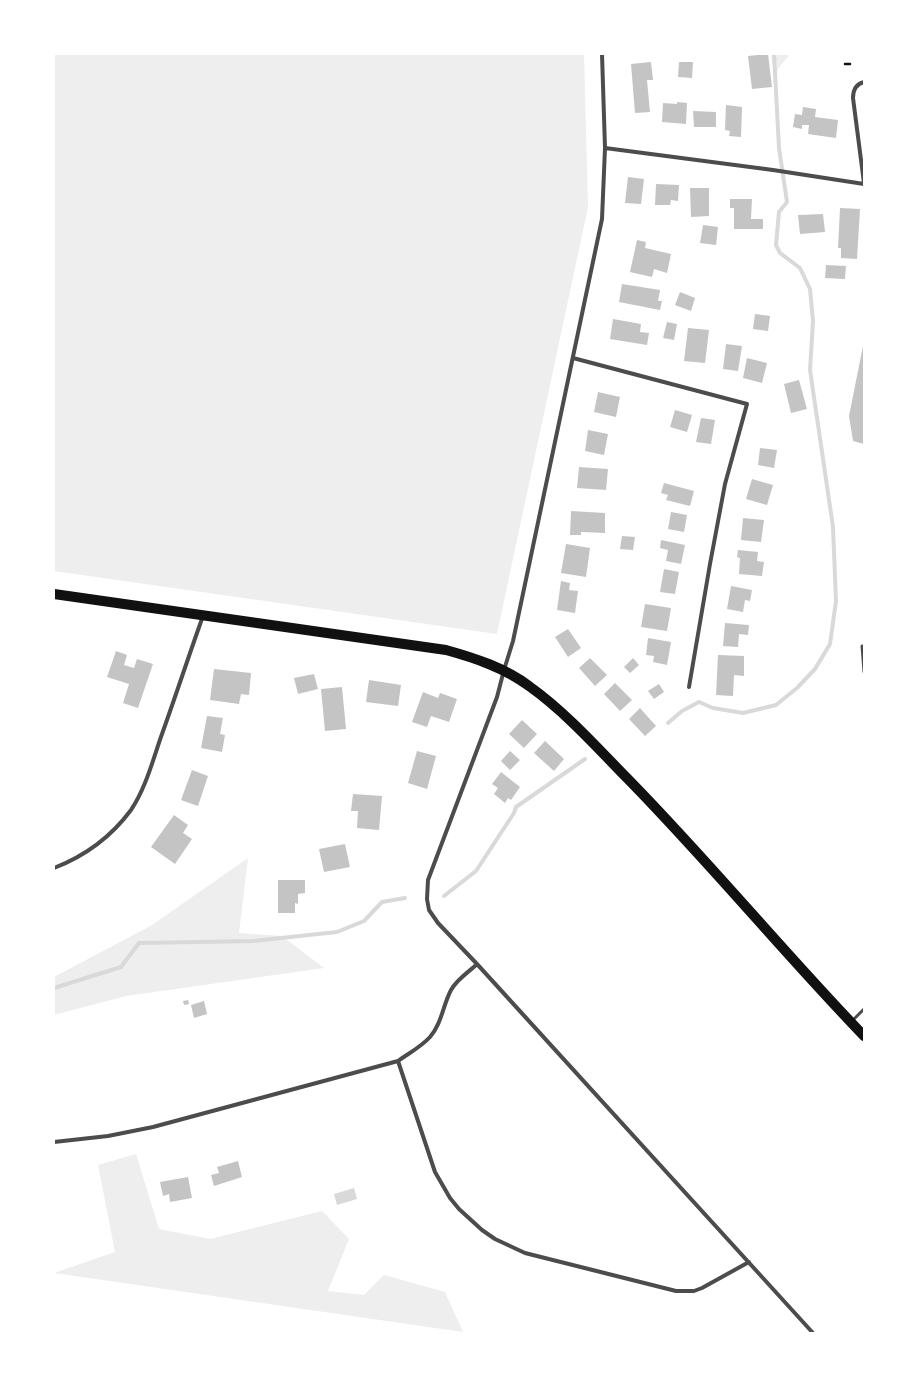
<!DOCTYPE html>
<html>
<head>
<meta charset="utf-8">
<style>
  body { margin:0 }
  #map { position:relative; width:918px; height:1387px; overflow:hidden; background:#fff; font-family:"PT Sans",sans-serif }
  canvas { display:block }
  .frame { position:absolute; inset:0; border:55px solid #fff; pointer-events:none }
</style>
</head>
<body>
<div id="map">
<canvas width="918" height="1387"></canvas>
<div class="frame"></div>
</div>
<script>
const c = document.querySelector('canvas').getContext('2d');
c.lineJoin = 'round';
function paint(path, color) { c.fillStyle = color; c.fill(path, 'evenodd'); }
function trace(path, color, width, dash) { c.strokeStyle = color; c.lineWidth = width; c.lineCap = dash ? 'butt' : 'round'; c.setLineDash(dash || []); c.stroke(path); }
paint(new Path2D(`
  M 54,54 L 584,54 L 588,207 L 497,634 L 54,571 Z
  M 771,54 L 790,54 L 774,74 Z
  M 248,858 L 239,933 L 282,936 L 324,968 L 126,996 L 54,1015 L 54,977 L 152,925 Z
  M 136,1154 L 159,1229 L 210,1239 L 322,1211 L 349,1239 L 328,1291 L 364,1295 L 384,1275 L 445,1292 L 463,1332 L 54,1273 L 115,1252 L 98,1165 Z`), '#eee');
paint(new Path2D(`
  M 354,1188 L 357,1199 L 337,1205 L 334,1194 Z`), '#d9d9d9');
trace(new Path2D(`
  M 668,723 L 682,711 L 699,702 L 713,708 L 743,713 L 776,705 L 797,688 L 815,669 L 830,644 L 836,601 L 833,527 L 810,370 L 813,321 L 810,289 L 800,268 L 780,253 L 776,245 L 779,212 L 787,202 L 779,148 L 774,54
  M 444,896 L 476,871 L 514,813 L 516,807 L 585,759
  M 54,988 L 121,967 L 139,943 L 253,941 L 337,932 L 364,921 L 382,902 L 405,898`), '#d9d9d9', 4);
paint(new Path2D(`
  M 768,54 L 772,87 L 752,89 L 748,56 Z
  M 651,62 L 653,80 L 647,80 L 650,112 L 635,113 L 631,64 Z
  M 679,62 L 693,62 L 692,78 L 678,77 Z
  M 677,102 L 687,103 L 686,124 L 662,122 L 663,103 L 677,104 Z
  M 726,105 L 742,107 L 741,137 L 729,136 L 730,131 L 725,130 Z
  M 803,107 L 816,109 L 815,117 L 838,120 L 836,138 L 808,134 L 809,125 L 802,125 L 802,129 L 793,127 L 795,114 L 802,115 Z
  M 693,111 L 716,112 L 716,127 L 694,127 Z
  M 628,177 L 644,179 L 641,204 L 625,203 Z
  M 656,184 L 679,185 L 678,201 L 671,200 L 670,205 L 655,205 Z
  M 690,188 L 709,188 L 709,216 L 691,217 Z
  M 730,199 L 752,199 L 751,219 L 763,219 L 763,229 L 734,229 L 734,208 L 730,208 Z
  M 840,208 L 860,209 L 857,259 L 841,258 L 841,248 L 838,248 Z
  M 823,214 L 825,232 L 800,234 L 798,215 Z
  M 703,225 L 718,227 L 716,245 L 700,243 Z
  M 637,240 L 646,242 L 645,248 L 671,254 L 667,273 L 654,269 L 652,277 L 630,272 Z
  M 826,265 L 846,266 L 845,279 L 825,278 Z
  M 622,284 L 660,290 L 658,301 L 662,301 L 660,310 L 619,302 Z
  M 680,292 L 695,298 L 691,311 L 675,305 Z
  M 755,314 L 770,316 L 768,331 L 753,329 Z
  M 613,319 L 641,324 L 640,332 L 649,333 L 647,345 L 610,339 Z
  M 667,322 L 677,324 L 674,340 L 663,338 Z
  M 688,328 L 709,330 L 705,363 L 684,361 Z
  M 726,344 L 742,346 L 738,371 L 723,369 Z
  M 863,346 L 864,346 L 864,444 L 853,441 L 849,416 Z
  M 747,358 L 767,363 L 762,383 L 743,378 Z
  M 799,380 L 807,409 L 791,413 L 784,384 Z
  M 598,392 L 620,397 L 616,417 L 594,412 Z
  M 675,410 L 692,415 L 687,432 L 670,427 Z
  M 701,418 L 715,420 L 711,444 L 696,442 Z
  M 588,430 L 608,434 L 604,455 L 585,451 Z
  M 760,448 L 777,450 L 774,468 L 758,465 Z
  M 579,467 L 608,469 L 606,490 L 577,488 Z
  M 752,479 L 773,485 L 767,505 L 746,499 Z
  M 664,483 L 694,491 L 690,506 L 666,500 L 668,495 L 661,493 Z
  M 571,511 L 605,513 L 605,533 L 581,532 L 581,535 L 570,535 Z
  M 671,512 L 687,515 L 684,532 L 668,529 Z
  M 743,518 L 764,520 L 761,542 L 741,540 Z
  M 622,536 L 635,537 L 633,550 L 620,549 Z
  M 661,540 L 685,545 L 681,564 L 666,561 L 668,550 L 660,548 Z
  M 566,544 L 590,548 L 586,577 L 561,573 Z
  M 738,550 L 758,552 L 757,561 L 764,562 L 762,576 L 739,574 L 740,558 L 737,557 Z
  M 664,569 L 679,572 L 675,594 L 660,592 Z
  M 561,581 L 570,583 L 569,590 L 578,591 L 575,613 L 557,610 Z
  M 731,586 L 752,590 L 750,601 L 745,600 L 743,612 L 727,609 Z
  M 645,604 L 671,608 L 667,631 L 641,627 Z
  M 725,623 L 749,625 L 748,635 L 739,634 L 738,647 L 723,646 Z
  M 568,629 L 581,648 L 568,657 L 555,637 Z
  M 648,638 L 671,642 L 667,665 L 653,662 L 654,656 L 646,655 Z
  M 116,651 L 127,655 L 124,665 L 134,668 L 137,659 L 153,664 L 138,708 L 123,703 L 129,684 L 107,677 Z
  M 718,655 L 744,656 L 744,676 L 734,675 L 733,696 L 716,695 Z
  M 590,658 L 607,675 L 595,686 L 579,668 Z
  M 633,658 L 639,665 L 630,673 L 624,667 Z
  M 214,669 L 251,673 L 249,695 L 241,694 L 239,704 L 210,700 Z
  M 314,674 L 318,689 L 298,694 L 294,678 Z
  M 369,680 L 401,685 L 398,706 L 366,702 Z
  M 615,683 L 632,700 L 620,711 L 604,694 Z
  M 659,684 L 664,692 L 654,699 L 648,691 Z
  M 342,687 L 346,729 L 325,731 L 321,689 Z
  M 423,692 L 438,698 L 440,693 L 457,699 L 449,722 L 431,716 L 427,727 L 412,722 Z
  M 640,708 L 656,726 L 645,736 L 629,719 Z
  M 207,716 L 223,718 L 220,734 L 225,735 L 222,752 L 201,748 Z
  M 522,720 L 537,734 L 524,748 L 509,734 Z
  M 545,741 L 564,759 L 554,771 L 534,753 Z
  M 417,751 L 436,756 L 427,789 L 408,783 Z
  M 510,751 L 520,760 L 510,770 L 501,761 Z
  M 192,770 L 208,776 L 198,806 L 181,800 Z
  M 501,772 L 520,787 L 511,800 L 508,798 L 505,803 L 494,794 L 498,788 L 492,784 Z
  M 353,794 L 382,796 L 379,830 L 357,828 L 358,811 L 351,811 Z
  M 174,815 L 188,825 L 183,833 L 192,839 L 175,864 L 151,847 Z
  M 345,844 L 350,867 L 324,872 L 319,849 Z
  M 278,880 L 305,880 L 305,893 L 298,894 L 298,904 L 295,903 L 295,913 L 278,913 Z
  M 188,1000 L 189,1004 L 184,1005 L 183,1001 Z
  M 204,1001 L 207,1014 L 194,1018 L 191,1005 Z
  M 238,1161 L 242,1177 L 214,1186 L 211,1175 L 219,1173 L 217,1167 Z
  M 188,1177 L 192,1198 L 170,1202 L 169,1194 L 163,1196 L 160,1182 Z`), '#c4c4c4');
trace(new Path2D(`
  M 845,64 L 850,64`), '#111', 2.5);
trace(new Path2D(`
  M 864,646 L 862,646 L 864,672
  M 852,1021 L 864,1009`), '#4c4c4c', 3);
trace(new Path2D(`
  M 602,54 L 605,148 L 602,219 L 513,641 L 504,670 L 497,697 L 428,880 L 427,899 L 429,910 L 438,923 L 477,964 L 813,1333
  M 605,148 L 773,170 L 864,184
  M 864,183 L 853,98 C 853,90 856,84 864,82
  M 573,358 L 747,404 L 725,484 L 710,564 L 689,687
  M 54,868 C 85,856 111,837 131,810 C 146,788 153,759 162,734 C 176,695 189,655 203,616
  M 398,1061 L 435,1172 L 450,1198 L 459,1209 L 482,1230 L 495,1239 L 525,1253 L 676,1291 L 694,1291 L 702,1288 L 749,1262
  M 54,1142 L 108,1136 L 153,1127 L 398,1061 C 409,1053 421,1047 430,1037 C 442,1023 443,1005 451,990 C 457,979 469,972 477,964`), '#4c4c4c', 4);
trace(new Path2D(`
  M 54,594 L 446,650 C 475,658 505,668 529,686 C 564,711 594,744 624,775 C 707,859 782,951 864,1036`), '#111', 10);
</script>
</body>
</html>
